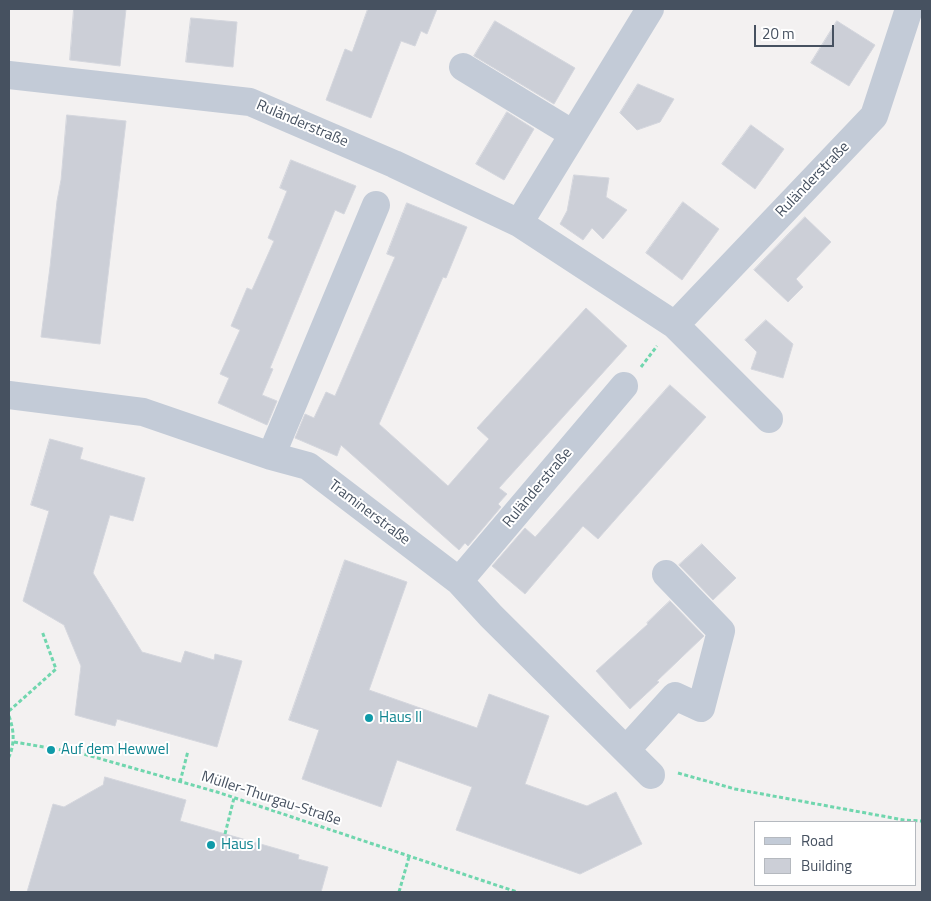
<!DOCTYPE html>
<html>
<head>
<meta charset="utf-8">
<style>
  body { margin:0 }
  #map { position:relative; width:931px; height:901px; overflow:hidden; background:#f3f1f1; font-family:"Titillium Web",sans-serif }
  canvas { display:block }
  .frame { position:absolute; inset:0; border:10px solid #465160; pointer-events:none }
  .legend { position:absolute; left:754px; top:821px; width:162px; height:65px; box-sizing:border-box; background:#fff; border:1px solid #b5b9bf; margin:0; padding:6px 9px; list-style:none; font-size:15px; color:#465160 }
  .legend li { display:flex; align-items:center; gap:10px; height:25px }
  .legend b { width:25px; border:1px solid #b5b9bf }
  .scale { position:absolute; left:754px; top:25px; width:80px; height:22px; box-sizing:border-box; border:2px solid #465160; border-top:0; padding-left:6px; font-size:15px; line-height:18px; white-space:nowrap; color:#465160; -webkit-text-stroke:4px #fff; paint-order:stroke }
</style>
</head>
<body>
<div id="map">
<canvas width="931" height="901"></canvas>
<div class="frame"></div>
<ul class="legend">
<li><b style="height:6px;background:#c3cbd7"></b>Road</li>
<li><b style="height:14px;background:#cccfd7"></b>Building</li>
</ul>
<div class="scale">20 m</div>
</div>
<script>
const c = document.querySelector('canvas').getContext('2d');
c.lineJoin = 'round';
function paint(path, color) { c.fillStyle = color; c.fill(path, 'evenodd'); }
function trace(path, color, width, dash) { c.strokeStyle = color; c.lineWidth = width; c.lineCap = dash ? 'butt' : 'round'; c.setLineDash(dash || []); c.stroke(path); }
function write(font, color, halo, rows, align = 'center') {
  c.font = font + ' "Titillium Web",sans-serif'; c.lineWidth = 4; c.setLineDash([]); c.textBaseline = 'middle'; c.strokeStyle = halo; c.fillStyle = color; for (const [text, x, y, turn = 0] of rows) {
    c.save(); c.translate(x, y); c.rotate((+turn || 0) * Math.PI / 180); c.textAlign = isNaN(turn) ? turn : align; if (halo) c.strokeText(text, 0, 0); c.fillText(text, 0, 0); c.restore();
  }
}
const building = new Path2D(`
  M 74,9 L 126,9 L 120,66 L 70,60 Z
  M 368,9 L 437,9 L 427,34 L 421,31 L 415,46 L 401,41 L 371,118 L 326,100 L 345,49 L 352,52 Z
  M 191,18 L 237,22 L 233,67 L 186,62 Z
  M 495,21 L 575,68 L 554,104 L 474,56 Z
  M 837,21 L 875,45 L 849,86 L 811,63 Z
  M 638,84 L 674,99 L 660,122 L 637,130 L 620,113 Z
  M 507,112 L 534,129 L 504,180 L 476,164 Z
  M 67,115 L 126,121 L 100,344 L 41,337 L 50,267 L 57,201 L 61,180 Z
  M 751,125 L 784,149 L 755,189 L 722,164 Z
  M 291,160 L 356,186 L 344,214 L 335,210 L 270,368 L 273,369 L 262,395 L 277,401 L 267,425 L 218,403 L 229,378 L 220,374 L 240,330 L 231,326 L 247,288 L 252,290 L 274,241 L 268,238 L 287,191 L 280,188 Z
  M 574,175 L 609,178 L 606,197 L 627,210 L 603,239 L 592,228 L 583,240 L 560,224 L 567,211 Z
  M 683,202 L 719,229 L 682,280 L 646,253 Z
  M 407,203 L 467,227 L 446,278 L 443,277 L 379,424 L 448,486 L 489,439 L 477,428 L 586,308 L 627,346 L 499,488 L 507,494 L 498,504 L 501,507 L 468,546 L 465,543 L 459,550 L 341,445 L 337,456 L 295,438 L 305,414 L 314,418 L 326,392 L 335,396 L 395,257 L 387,254 Z
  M 805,217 L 831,242 L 796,279 L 803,287 L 788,302 L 754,270 Z
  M 766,320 L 793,344 L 783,378 L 751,369 L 757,352 L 745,340 Z
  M 670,385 L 706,417 L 598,539 L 583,526 L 525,594 L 492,566 L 525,528 L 535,537 Z
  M 50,439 L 83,448 L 80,459 L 145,478 L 133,521 L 110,515 L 93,573 L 142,652 L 181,663 L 185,651 L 214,660 L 215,654 L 242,661 L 217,747 L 117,719 L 115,726 L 75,715 L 81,666 L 64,625 L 23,601 L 49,511 L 31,505 Z
  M 702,544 L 736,578 L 713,600 L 679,565 Z
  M 345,560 L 407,582 L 369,690 L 477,728 L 489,694 L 549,716 L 525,784 L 587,806 L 616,792 L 642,844 L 580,874 L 456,830 L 472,787 L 397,760 L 381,807 L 302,779 L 319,730 L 289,720 Z
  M 670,601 L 704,636 L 657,681 L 659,682 L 630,709 L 596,671 L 648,624 L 647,623 Z
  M 105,777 L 186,800 L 180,821 L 299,855 L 298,859 L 328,867 L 321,892 L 27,892 L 53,804 L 64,807 L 103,785 Z`);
paint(building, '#cccfd7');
trace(building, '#d4d6dd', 1);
trace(new Path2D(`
  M 641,367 L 657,346
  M 9,711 L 56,669 L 42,631
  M 9,716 C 14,730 15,743 9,757
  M 14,742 L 80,753 L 217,792 L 517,892
  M 678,773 L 735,789 L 904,820 L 922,821
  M 180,782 L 188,751
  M 225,834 L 234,798
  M 399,892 L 409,857`), '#70d6ae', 3, [4, 2.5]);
trace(new Path2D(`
  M 463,67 L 573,134
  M 9,75 L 250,102 L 394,164 L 519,223 L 675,325 L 874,116 L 909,9
  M 519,223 L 650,9
  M 675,325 L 769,419
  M 9,395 L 143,412 L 271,456 L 308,466 L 459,581 L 491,616 L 651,775
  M 271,456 L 376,205
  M 459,581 L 624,386
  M 626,750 L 675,696 L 701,708 L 721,631 L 666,574`), '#c3cbd7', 28);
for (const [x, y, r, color] of [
  [369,718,5,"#0f9aa8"],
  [51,750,5,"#0f9aa8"],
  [211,845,5,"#0f9aa8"]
]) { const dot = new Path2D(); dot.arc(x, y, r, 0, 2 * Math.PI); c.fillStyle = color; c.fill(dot); trace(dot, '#fff', 2); }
write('15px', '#465160', '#fff', [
  ["Ruländerstraße",302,124,23],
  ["Ruländerstraße",813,180,-46],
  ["Ruländerstraße",538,488,-50],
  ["Traminerstraße",369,513,37],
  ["Müller-Thurgau-Straße",271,799,18]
]);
write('15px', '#0d838f', '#fff', [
  ["Haus II",379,718],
  ["Auf dem Hewwel",61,750],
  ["Haus I",221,845]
], 'left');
</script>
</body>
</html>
